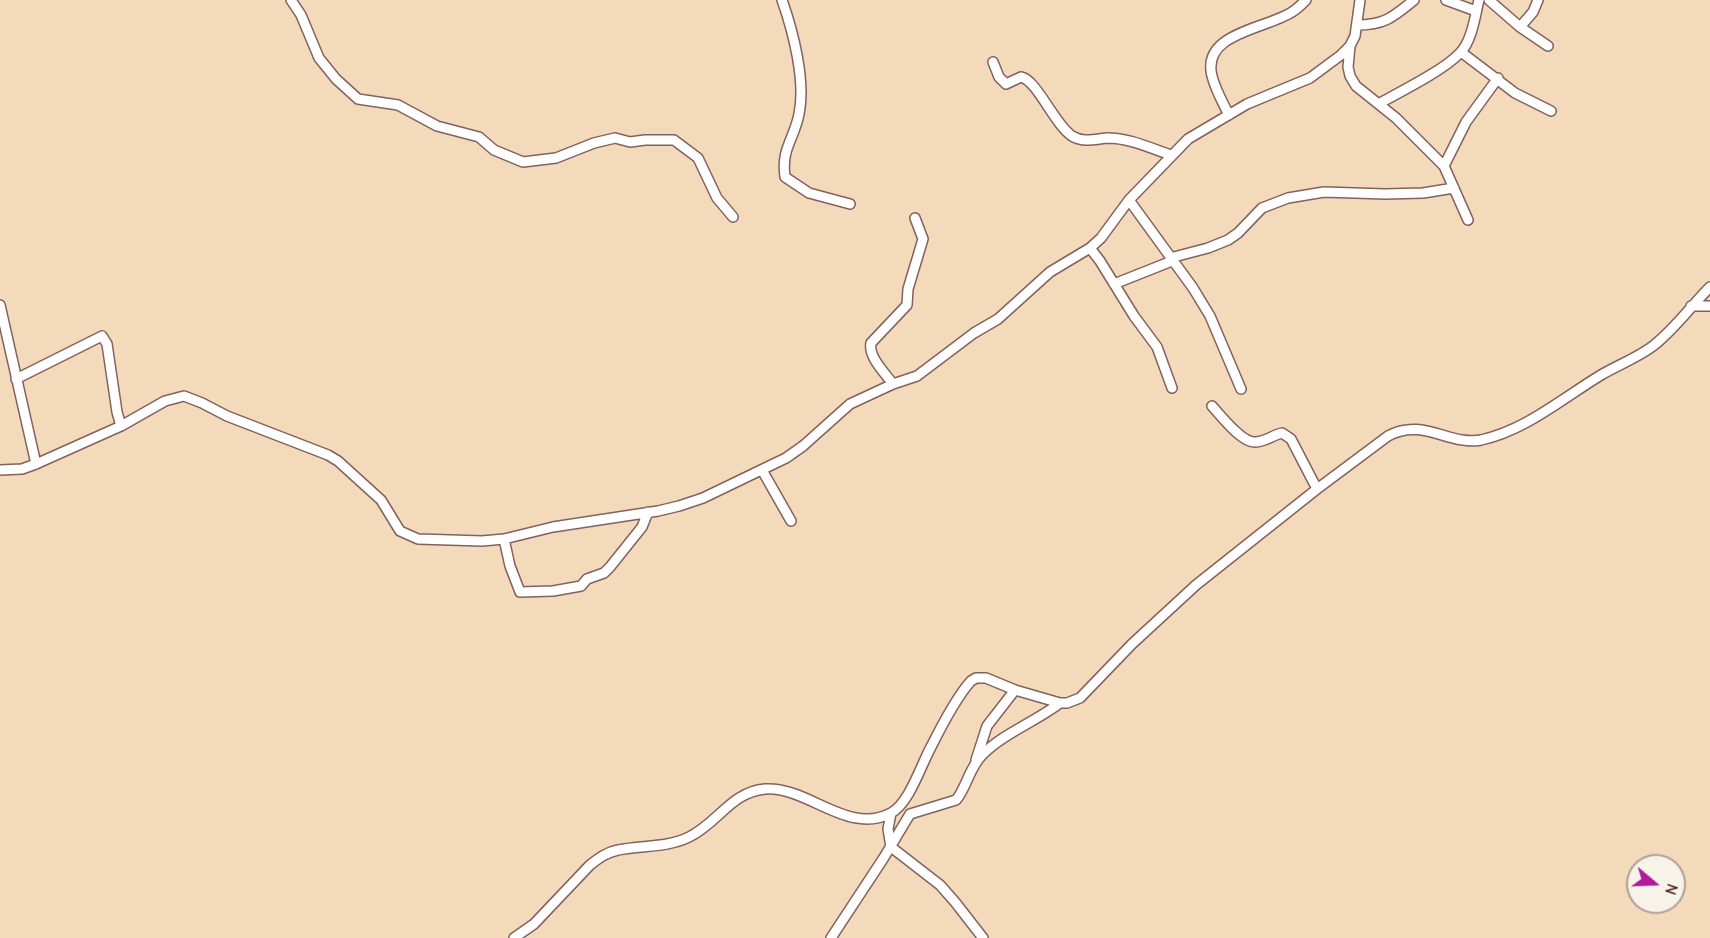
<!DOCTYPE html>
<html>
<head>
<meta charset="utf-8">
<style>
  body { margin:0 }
  #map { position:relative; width:1710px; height:938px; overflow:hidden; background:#f3dabb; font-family:"Comic Neue",sans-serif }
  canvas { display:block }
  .north { position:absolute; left:1626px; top:854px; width:60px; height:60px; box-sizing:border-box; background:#f7f3e8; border:2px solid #b29e9c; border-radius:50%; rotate:109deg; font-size:16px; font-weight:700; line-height:24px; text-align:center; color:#4a1f2b }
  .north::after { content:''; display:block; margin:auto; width:21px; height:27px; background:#b5179e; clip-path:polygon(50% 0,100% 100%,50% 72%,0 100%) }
</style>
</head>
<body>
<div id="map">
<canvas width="1710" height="938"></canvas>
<div class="north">N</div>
</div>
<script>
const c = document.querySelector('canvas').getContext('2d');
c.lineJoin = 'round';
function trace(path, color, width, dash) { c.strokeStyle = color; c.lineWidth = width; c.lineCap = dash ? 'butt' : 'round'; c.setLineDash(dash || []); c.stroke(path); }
const minor = new Path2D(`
  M 291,0 L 301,15 L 319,58 L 336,79 L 358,99 L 398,105 L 437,126 L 479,137 L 494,150 L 523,162 L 556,158 L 594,143 L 615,138 L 630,142 L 645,140 L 674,140 L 698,158 L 717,198 L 733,217
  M 782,0 C 793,31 806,81 799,114 C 794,140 781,148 785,177 L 809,193 L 850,204
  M 1446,0 L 1476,11
  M 1489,0 L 1520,27 L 1548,46
  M 1357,25 C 1385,25 1393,17 1414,0
  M 1520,27 L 1533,12 L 1538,0
  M 1350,46 L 1348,67 L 1350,76 L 1356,86 L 1396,118 L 1444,166 L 1468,220
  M 1461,52 L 1515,93 L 1551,111
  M 993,62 L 999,77 L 1006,84 L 1021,77 C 1037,80 1054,124 1072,136 C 1083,143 1095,139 1108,138 C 1129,138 1150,148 1171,155
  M 1380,103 C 1402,91 1444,70 1460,53 C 1472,41 1475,16 1479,0
  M 1229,115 C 1223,103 1215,89 1212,76 C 1201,33 1266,29 1292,12 C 1297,9 1302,4 1306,0
  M 1444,166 L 1466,122 L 1498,78
  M 1129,200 L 1193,288 L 1210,316 L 1241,389
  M 1090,248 L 1100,261 L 1134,316 L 1157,347 L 1172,388
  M 1170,258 L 1208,248 L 1228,240 L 1238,233 L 1262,208 L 1288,198 L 1324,192 L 1385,194 L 1423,193 L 1454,188
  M 1114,284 L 1172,261
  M 0,305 L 36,464
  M 1691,306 L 1710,306
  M 16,379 L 102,336 L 107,344 L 117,412 L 121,426
  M 893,384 C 885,373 868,357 871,343 L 907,305 L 908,289 L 923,239 L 915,218
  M 1212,406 C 1221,416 1242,443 1255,442 C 1265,442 1273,435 1282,433 L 1291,439 L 1317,489
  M 0,470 L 22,469 L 36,464 L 121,426 L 165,401 L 184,396 L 202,403 L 227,416 L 328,455 L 338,461 L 381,500 L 400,531 L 418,539 L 482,541 L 504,539 L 553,527 L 658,511 L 679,506 L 703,498 L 786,458 L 803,446 L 850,404 L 893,384 L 917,376 L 974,333 L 998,319 L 1050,272 L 1090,248 L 1101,238 L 1129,200 L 1188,139 L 1247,104 L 1310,78 L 1341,55 L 1350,46 L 1355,36 L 1360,0
  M 762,470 L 791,521
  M 504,539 L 510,566 L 520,592 L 553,591 L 581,586 L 587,579 L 604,573 L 610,567 L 642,527 L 648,512
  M 976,760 L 987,726 L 1015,690
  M 891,813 L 888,829 L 891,847 L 940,885 L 955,902 L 983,938
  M 514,938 L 534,924 L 590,865 C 599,858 607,852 618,850 C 642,845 667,848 689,837 C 718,823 731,792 765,789 C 808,786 848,836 891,813 C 909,804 921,765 931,747 C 940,729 958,695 971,681 L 976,678 L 986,678 L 1015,690 L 1060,703 L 1067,703 L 1080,698 L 1132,644 L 1196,585 L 1317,489 L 1388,436 C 1423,417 1449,446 1481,440 C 1526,430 1563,398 1601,375 C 1618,365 1637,358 1653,346 C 1674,330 1691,306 1710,287
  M 831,938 L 883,859 L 910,814 L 956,800 C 966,789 969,768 982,755 C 1004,733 1035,722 1060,703`);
trace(minor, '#85605d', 12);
trace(minor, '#fff', 9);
</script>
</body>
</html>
